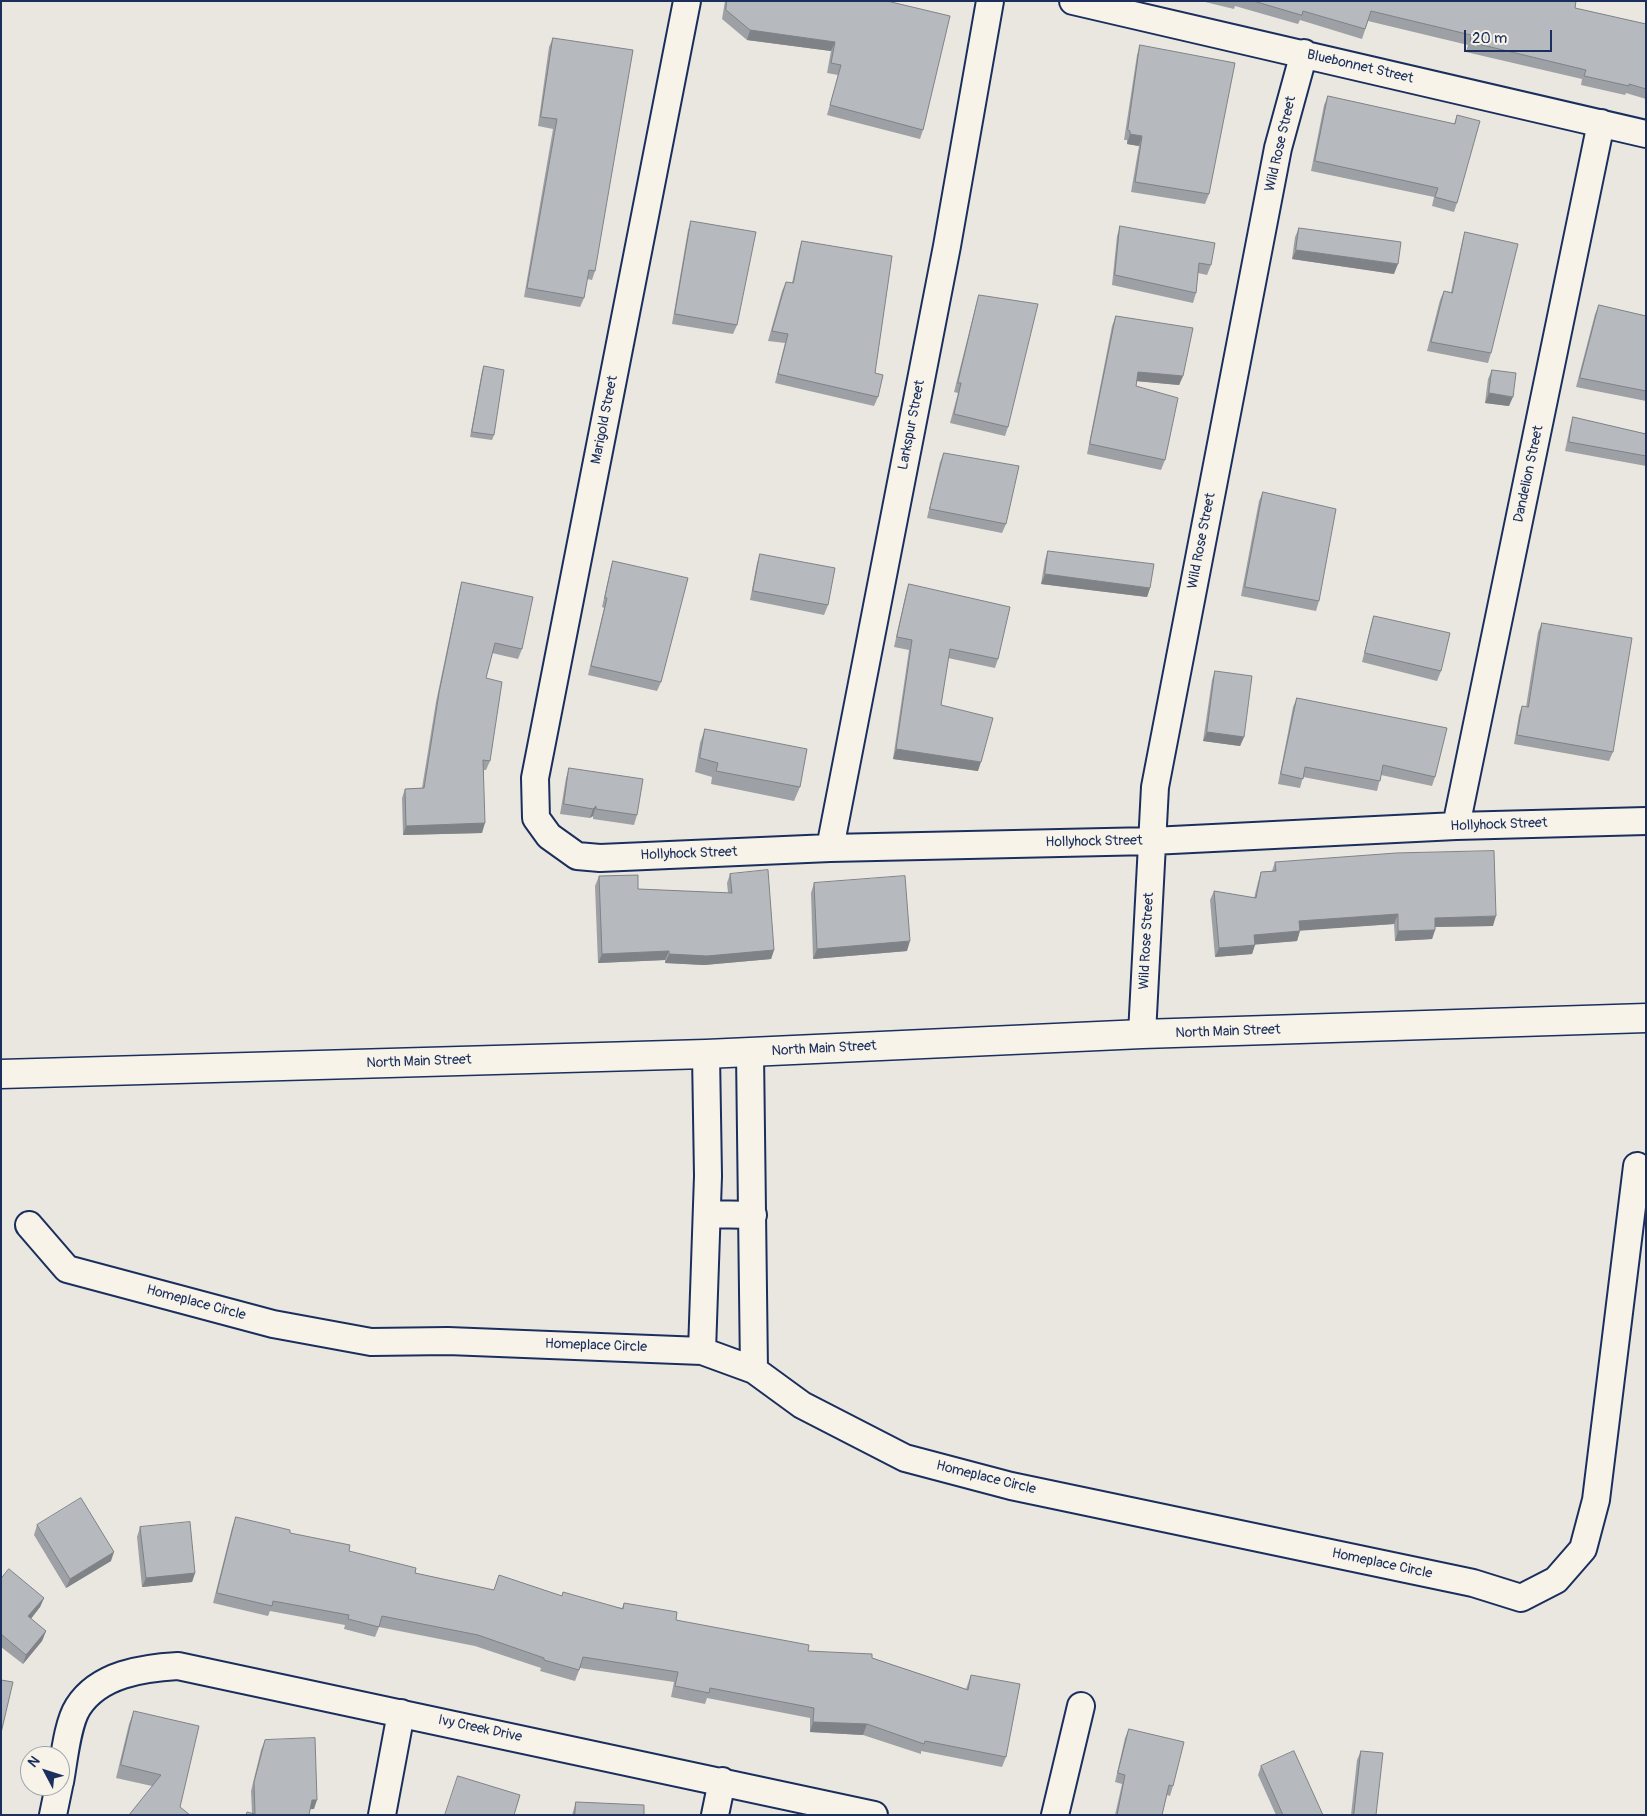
<!DOCTYPE html>
<html>
<head>
<meta charset="utf-8">
<style>
  body { margin:0 }
  #map { position:relative; width:1647px; height:1816px; overflow:hidden; background:#eae7e0; font-family:Pangolin,sans-serif }
  canvas { display:block }
  .frame { position:absolute; inset:0; border:2px solid #1b2f5e; pointer-events:none }
  .north { position:absolute; left:20px; top:1746px; width:50px; height:50px; box-sizing:border-box; background:#f7f3e8; border:1px solid #9fa5b1; border-radius:50%; rotate:310deg; font-size:14px; font-weight:700; line-height:20px; text-align:center; color:#1b2f5e }
  .north::after { content:''; display:block; margin:auto; width:18px; height:22px; background:#1b2f5e; clip-path:polygon(50% 0,100% 100%,50% 72%,0 100%) }
  .scale { position:absolute; left:1464px; top:30px; width:88px; height:22px; box-sizing:border-box; border:2px solid #1b2f5e; border-top:0; padding-left:6px; font-size:15px; line-height:18px; white-space:nowrap; color:#1b2f5e; -webkit-text-stroke:4px #f7f3e8; paint-order:stroke }
</style>
</head>
<body>
<div id="map">
<canvas width="1647" height="1816"></canvas>
<div class="frame"></div>
<div class="north">N</div>
<div class="scale">20 m</div>
</div>
<script>
const c = document.querySelector('canvas').getContext('2d');
c.lineJoin = 'round';
function trace(path, color, width, dash) { c.strokeStyle = color; c.lineWidth = width; c.lineCap = dash ? 'butt' : 'round'; c.setLineDash(dash || []); c.stroke(path); }
function paint(path, color) { c.fillStyle = color; c.fill(path, 'evenodd'); }
function write(font, color, halo, rows, align = 'center') {
  c.font = font + ' Pangolin,sans-serif'; c.lineWidth = 4; c.setLineDash([]); c.textBaseline = 'middle'; c.strokeStyle = halo; c.fillStyle = color; for (const [text, x, y, turn = 0] of rows) {
    c.save(); c.translate(x, y); c.rotate((+turn || 0) * Math.PI / 180); c.textAlign = isNaN(turn) ? turn : align; if (halo) c.strokeText(text, 0, 0); c.fillText(text, 0, 0); c.restore();
  }
}
const street = new Path2D(`
  M 687,1 L 535,778 L 536,818 L 549,836 L 577,856 L 600,858 L 830,848 L 1152,841 L 1456,826 L 1646,821
  M 1073,1 L 1646,134
  M 1456,826 L 1601,123
  M 830,848 L 947,246 L 990,1
  M 1142,1034 L 1155,787 L 1278,148 L 1304,53
  M 750,1053 L 754,1370
  M 707,1214 L 753,1215
  M 29,1225 L 67,1269 L 273,1324 L 371,1342 L 448,1341 L 702,1351 L 754,1370 L 802,1405 L 905,1458 L 1011,1486 L 1473,1583 L 1521,1598 L 1556,1580 L 1583,1549 L 1596,1500 L 1637,1166
  M 702,1351 L 708,1176 L 706,1054
  M 60,1782 C 64,1761 67,1724 78,1707 C 99,1674 143,1668 178,1666 L 874,1815
  M 53,1815 L 59,1786
  M 382,1815 L 401,1713
  M 715,1815 L 722,1781
  M 1055,1815 L 1081,1706`);
const primary = new Path2D(`
  M 1,1074 L 706,1054 L 1142,1034 L 1646,1018`);
trace(street, '#1b2f5e', 30);
trace(primary, '#1b2f5e', 31);
trace(street, '#f7f3e8', 26);
trace(primary, '#f7f3e8', 28);
paint(new Path2D(`
  M 725,1 L 887,1 L 923,130 L 920,139 L 827,115 L 838,75 L 827,73 L 831,51 L 747,40 L 722,19 Z
  M 1201,1 L 1576,1 L 1575,8 L 1646,24 L 1646,99 L 1626,93 L 1625,95 L 1581,85 L 1582,79 L 1466,52 L 1468,45 L 1368,21 L 1362,39 L 1300,20 L 1298,24 L 1235,6 L 1234,9 Z
  M 553,38 L 595,271 L 592,280 L 587,279 L 584,298 L 580,307 L 524,297 L 553,129 L 538,126 L 549,47 Z
  M 1140,45 L 1209,194 L 1205,204 L 1131,192 L 1139,146 L 1127,144 L 1127,140 L 1124,140 L 1137,55 Z
  M 1328,96 L 1454,124 L 1457,115 L 1457,203 L 1454,212 L 1432,206 L 1434,197 L 1311,171 L 1324,105 Z
  M 691,221 L 737,325 L 733,334 L 672,324 L 688,230 Z
  M 1120,226 L 1211,265 L 1207,275 L 1198,273 L 1196,293 L 1193,303 L 1112,285 L 1117,236 Z
  M 1299,228 L 1394,274 L 1292,259 L 1295,237 Z
  M 1465,232 L 1491,353 L 1488,363 L 1427,351 L 1440,300 L 1444,291 L 1451,292 L 1462,242 Z
  M 802,241 L 875,373 L 878,397 L 874,406 L 775,383 L 785,343 L 768,341 L 782,291 L 786,282 L 792,283 L 799,250 Z
  M 979,295 L 1008,427 L 1005,436 L 950,423 L 958,393 L 954,392 L 976,305 Z
  M 1599,305 L 1645,316 L 1646,314 L 1646,401 L 1576,387 L 1595,314 Z
  M 1116,316 L 1183,376 L 1179,385 L 1137,381 L 1136,386 L 1165,460 L 1161,470 L 1087,454 L 1112,326 Z
  M 484,366 L 494,435 L 492,440 L 470,437 L 482,371 Z
  M 1492,370 L 1509,406 L 1485,403 L 1488,379 Z
  M 1573,417 L 1646,434 L 1646,466 L 1565,451 L 1570,427 Z
  M 944,453 L 1006,524 L 1002,533 L 927,518 L 940,462 Z
  M 1263,492 L 1319,601 L 1316,611 L 1241,596 L 1259,501 Z
  M 1048,551 L 1150,588 L 1147,597 L 1041,584 L 1045,560 Z
  M 760,554 L 828,605 L 824,615 L 750,600 L 757,563 Z
  M 613,561 L 661,682 L 657,691 L 588,675 L 604,608 L 602,607 L 610,571 Z
  M 462,582 L 522,649 L 518,659 L 492,653 L 486,678 L 490,761 L 486,770 L 484,770 L 482,833 L 403,835 L 402,798 L 405,789 L 422,788 L 436,702 L 459,592 Z
  M 909,584 L 998,659 L 995,668 L 948,658 L 941,705 L 978,771 L 893,759 L 909,650 L 894,647 L 906,593 Z
  M 1374,616 L 1441,671 L 1437,681 L 1362,662 L 1371,625 Z
  M 1542,623 L 1613,752 L 1609,761 L 1514,744 L 1519,715 L 1522,706 L 1526,707 L 1538,632 Z
  M 1215,671 L 1244,737 L 1240,746 L 1203,741 L 1212,680 Z
  M 1297,698 L 1435,777 L 1432,786 L 1381,775 L 1377,791 L 1303,777 L 1300,788 L 1278,784 L 1293,707 Z
  M 705,729 L 800,787 L 794,801 L 711,784 L 712,777 L 695,772 L 700,743 Z
  M 569,768 L 637,815 L 634,825 L 593,819 L 593,816 L 590,818 L 560,814 L 566,778 Z
  M 1275,862 L 1493,926 L 1435,927 L 1435,930 L 1432,939 L 1395,941 L 1394,924 L 1300,930 L 1297,941 L 1255,944 L 1252,954 L 1215,957 L 1210,900 L 1214,891 L 1254,898 L 1258,882 L 1261,872 L 1272,871 Z
  M 730,874 L 774,950 L 771,959 L 704,965 L 665,963 L 665,960 L 598,963 L 595,886 L 599,876 L 638,889 L 728,893 L 727,883 Z
  M 814,883 L 907,951 L 813,959 L 811,893 Z
  M 236,1517 L 349,1551 L 415,1573 L 494,1590 L 561,1596 L 622,1608 L 624,1603 L 676,1620 L 808,1651 L 872,1658 L 966,1689 L 971,1675 L 1006,1757 L 1002,1767 L 921,1751 L 921,1754 L 863,1735 L 810,1732 L 810,1718 L 707,1698 L 705,1704 L 671,1697 L 674,1682 L 580,1668 L 575,1681 L 540,1671 L 541,1668 L 475,1646 L 379,1627 L 375,1637 L 344,1629 L 345,1625 L 270,1611 L 268,1616 L 213,1603 L 232,1528 Z
  M 37,1525 L 111,1561 L 66,1588 L 34,1535 Z
  M 140,1527 L 195,1573 L 192,1582 L 142,1587 L 137,1537 Z
  M 1,1579 L 44,1598 L 40,1607 L 31,1619 L 46,1631 L 42,1641 L 23,1664 L 1,1647 Z
  M 134,1711 L 180,1807 L 152,1786 L 116,1778 L 129,1724 Z
  M 1129,1729 L 1173,1786 L 1170,1796 L 1167,1795 L 1162,1815 L 1115,1815 L 1122,1784 L 1115,1782 L 1125,1738 Z
  M 265,1740 L 314,1809 L 246,1815 L 252,1813 L 251,1791 L 261,1750 Z
  M 1361,1751 L 1376,1815 L 1351,1815 L 1357,1760 Z
  M 1261,1766 L 1323,1815 L 1276,1815 L 1258,1775 Z
  M 576,1802 L 644,1815 L 572,1815 Z`), '#9da0a4');
paint(new Path2D(`
  M 750,30 L 835,42 L 831,51 L 747,40 Z
  M 1130,134 L 1142,136 L 1139,146 L 1127,144 Z
  M 1296,250 L 1398,264 L 1394,274 L 1292,259 Z
  M 1138,372 L 1183,376 L 1179,385 L 1135,381 Z
  M 1489,393 L 1513,397 L 1509,406 L 1485,403 Z
  M 1045,574 L 1150,588 L 1147,597 L 1041,584 Z
  M 1207,732 L 1244,737 L 1240,746 L 1203,741 Z
  M 896,749 L 981,762 L 978,771 L 893,759 Z
  M 596,806 L 593,816 L 590,818 L 593,809 Z
  M 485,823 L 482,833 L 403,835 L 406,826 Z
  M 1398,914 L 1394,924 L 1296,931 L 1299,921 Z
  M 1496,916 L 1493,926 L 1431,927 L 1435,918 Z
  M 1435,930 L 1432,939 L 1395,941 L 1398,931 Z
  M 1300,931 L 1297,941 L 1251,945 L 1254,935 Z
  M 910,941 L 907,951 L 813,959 L 817,949 Z
  M 1255,945 L 1252,954 L 1215,957 L 1219,948 Z
  M 774,950 L 771,959 L 704,965 L 665,963 L 669,954 Z
  M 669,951 L 665,960 L 598,963 L 602,954 Z
  M 114,1552 L 111,1561 L 66,1588 L 70,1579 Z
  M 195,1573 L 192,1582 L 142,1587 L 146,1578 Z
  M 44,1598 L 40,1607 L 25,1626 L 28,1616 Z
  M 46,1631 L 42,1641 L 23,1664 L 26,1655 Z
  M 813,1722 L 867,1724 L 863,1735 L 810,1732 Z
  M 312,1800 L 317,1800 L 314,1809 L 309,1809 Z`), '#7f8286');
const building = new Path2D(`
  M 727,1 L 887,1 L 950,16 L 923,130 L 830,105 L 841,65 L 831,63 L 835,42 L 750,30 L 726,10 Z
  M 1254,1 L 1576,1 L 1575,8 L 1646,24 L 1646,89 L 1629,84 L 1629,86 L 1584,76 L 1586,70 L 1470,42 L 1471,35 L 1371,11 L 1365,29 L 1303,11 L 1302,15 Z
  M 553,38 L 633,50 L 595,271 L 589,270 L 584,298 L 527,288 L 557,119 L 541,117 Z
  M 1140,45 L 1235,63 L 1209,194 L 1135,182 L 1142,136 L 1130,134 L 1130,131 L 1128,130 Z
  M 1328,96 L 1455,124 L 1457,115 L 1480,121 L 1457,203 L 1435,197 L 1438,188 L 1315,161 Z
  M 691,221 L 756,232 L 737,325 L 675,314 Z
  M 1120,226 L 1215,243 L 1211,265 L 1199,263 L 1196,293 L 1115,275 Z
  M 1299,228 L 1401,242 L 1398,264 L 1296,250 Z
  M 1465,232 L 1518,244 L 1491,353 L 1431,342 L 1444,291 L 1452,293 Z
  M 802,241 L 892,256 L 875,373 L 883,375 L 878,397 L 778,374 L 788,334 L 772,331 L 786,282 L 793,283 Z
  M 979,295 L 1038,304 L 1008,427 L 954,414 L 961,383 L 958,383 Z
  M 1599,305 L 1646,316 L 1646,391 L 1580,378 Z
  M 1116,316 L 1193,328 L 1183,376 L 1138,372 L 1136,386 L 1178,398 L 1165,460 L 1090,444 Z
  M 484,366 L 504,370 L 494,435 L 472,432 Z
  M 1492,370 L 1516,373 L 1513,397 L 1489,393 Z
  M 1573,417 L 1646,434 L 1646,456 L 1569,442 Z
  M 944,453 L 1019,466 L 1006,524 L 930,509 Z
  M 1263,492 L 1336,509 L 1319,601 L 1245,587 Z
  M 1048,551 L 1154,564 L 1150,588 L 1045,574 Z
  M 760,554 L 835,568 L 828,605 L 753,591 Z
  M 613,561 L 688,578 L 661,682 L 591,666 L 607,598 L 605,598 Z
  M 462,582 L 533,597 L 522,649 L 495,643 L 486,678 L 502,682 L 490,761 L 483,760 L 485,823 L 406,826 L 405,789 L 424,788 L 439,693 Z
  M 909,584 L 1010,607 L 998,659 L 950,649 L 941,705 L 993,718 L 981,762 L 896,749 L 912,640 L 897,637 Z
  M 1374,616 L 1450,633 L 1441,671 L 1365,653 Z
  M 1542,623 L 1632,638 L 1613,752 L 1517,735 L 1522,706 L 1528,707 Z
  M 1215,671 L 1252,676 L 1244,737 L 1207,732 Z
  M 1297,698 L 1447,728 L 1435,777 L 1383,765 L 1380,781 L 1305,767 L 1303,779 L 1281,774 Z
  M 705,729 L 807,749 L 800,787 L 716,771 L 718,763 L 700,758 Z
  M 569,768 L 643,779 L 637,815 L 596,809 L 596,806 L 593,809 L 564,804 Z
  M 1494,851 L 1496,916 L 1435,918 L 1435,930 L 1398,931 L 1398,914 L 1299,921 L 1300,931 L 1254,935 L 1255,945 L 1219,948 L 1214,891 L 1256,898 L 1261,872 L 1276,871 L 1275,862 L 1396,853 Z
  M 768,870 L 774,950 L 707,956 L 669,954 L 669,951 L 602,954 L 599,876 L 638,875 L 638,889 L 732,893 L 730,874 Z
  M 905,876 L 910,941 L 817,949 L 814,883 Z
  M 81,1498 L 114,1552 L 70,1579 L 37,1525 Z
  M 236,1517 L 290,1530 L 290,1533 L 350,1545 L 349,1551 L 416,1568 L 415,1573 L 494,1590 L 499,1575 L 562,1596 L 563,1592 L 623,1609 L 624,1603 L 677,1612 L 676,1620 L 809,1645 L 808,1651 L 872,1654 L 872,1658 L 968,1690 L 971,1675 L 1020,1684 L 1006,1757 L 925,1741 L 924,1744 L 867,1724 L 813,1722 L 814,1708 L 710,1688 L 709,1693 L 675,1686 L 678,1672 L 583,1657 L 579,1670 L 544,1660 L 544,1658 L 478,1635 L 382,1616 L 379,1627 L 348,1619 L 349,1615 L 273,1601 L 272,1606 L 217,1593 Z
  M 190,1522 L 195,1573 L 146,1578 L 140,1527 Z
  M 9,1569 L 44,1598 L 28,1616 L 46,1631 L 26,1655 L 1,1634 L 1,1579 Z
  M 1,1680 L 13,1682 L 1,1733 Z
  M 134,1711 L 199,1726 L 180,1807 L 190,1815 L 129,1815 L 161,1775 L 121,1765 Z
  M 1129,1729 L 1184,1742 L 1173,1786 L 1169,1785 L 1162,1815 L 1117,1815 L 1125,1775 L 1118,1773 Z
  M 315,1738 L 317,1800 L 312,1800 L 309,1815 L 246,1815 L 247,1812 L 255,1814 L 254,1782 L 265,1740 Z
  M 1294,1751 L 1323,1815 L 1283,1815 L 1261,1766 Z
  M 1361,1751 L 1383,1753 L 1376,1815 L 1354,1815 Z
  M 458,1776 L 520,1795 L 514,1815 L 445,1815 Z
  M 576,1802 L 644,1805 L 644,1815 L 575,1815 Z`);
paint(building, '#b6babf');
trace(building, '#7f8286', 1);
write('14px', '#1b2f5e', '#f7f3e8', [
  ["Bluebonnet Street",1360,67,13],
  ["Wild Rose Street",1281,144,-77],
  ["Marigold Street",605,420,-79],
  ["Larkspur Street",912,425,-79],
  ["Dandelion Street",1529,474,-78],
  ["Wild Rose Street",1202,541,-79],
  ["Hollyhock Street",1499,825,-2],
  ["Hollyhock Street",1094,842,-1],
  ["Hollyhock Street",689,854,-2],
  ["Wild Rose Street",1147,941,-87],
  ["North Main Street",1228,1032,-2],
  ["North Main Street",824,1049,-3],
  ["North Main Street",419,1062,-2],
  ["Homeplace Circle",196,1303,15],
  ["Homeplace Circle",596,1346,2],
  ["Homeplace Circle",986,1478,14],
  ["Homeplace Circle",1382,1564,12],
  ["Ivy Creek Drive",480,1729,12]
]);
</script>
</body>
</html>
